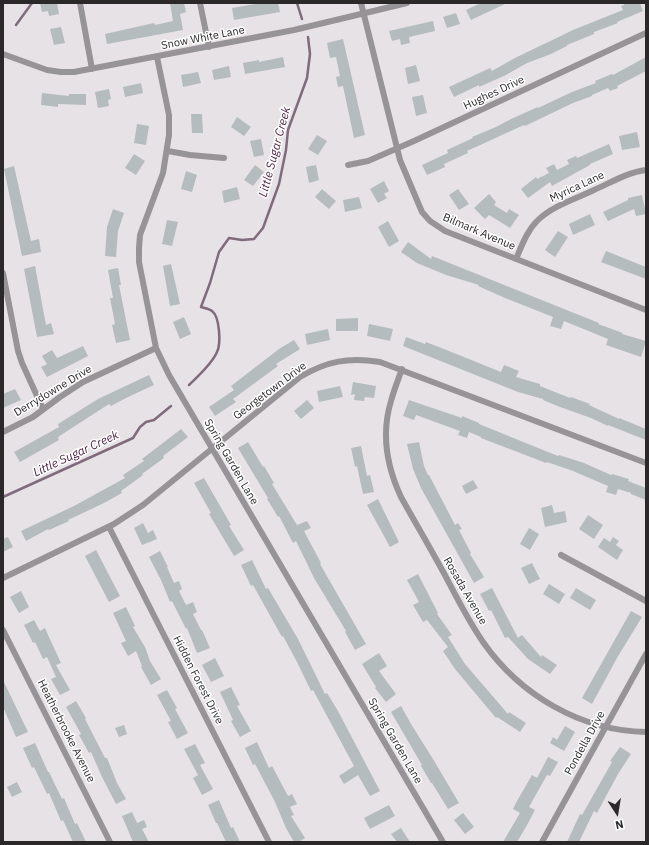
<!DOCTYPE html>
<html>
<head>
<meta charset="utf-8">
<style>
  body { margin:0 }
  #map { position:relative; width:649px; height:845px; overflow:hidden; background:#e7e2e6; font-family:"IBM Plex Sans",sans-serif }
  canvas { display:block }
  .frame { position:absolute; inset:0; border:4px solid #2a2829; pointer-events:none }
  .north { position:absolute; left:597px; top:793px; width:40px; height:40px; -webkit-text-stroke:3px #fff; paint-order:stroke; rotate:168deg; font-size:11px; font-weight:700; line-height:16px; text-align:center; color:#2a2829 }
  .north::after { content:''; display:block; margin:auto; width:14px; height:18px; background:#2a2829; clip-path:polygon(50% 0,100% 100%,50% 72%,0 100%) }
</style>
</head>
<body>
<div id="map">
<canvas width="649" height="845"></canvas>
<div class="frame"></div>
<div class="north">N</div>
</div>
<script>
const c = document.querySelector('canvas').getContext('2d');
c.lineJoin = 'round';
function trace(path, color, width, dash) { c.strokeStyle = color; c.lineWidth = width; c.lineCap = dash ? 'butt' : 'round'; c.setLineDash(dash || []); c.stroke(path); }
function paint(path, color) { c.fillStyle = color; c.fill(path, 'evenodd'); }
function write(font, color, halo, rows, align = 'center') {
  c.font = font + ' "IBM Plex Sans",sans-serif'; c.lineWidth = 3; c.setLineDash([]); c.textBaseline = 'middle'; c.strokeStyle = halo; c.fillStyle = color; for (const [text, x, y, turn = 0] of rows) {
    c.save(); c.translate(x, y); c.rotate((+turn || 0) * Math.PI / 180); c.textAlign = isNaN(turn) ? turn : align; if (halo) c.strokeText(text, 0, 0); c.fillText(text, 0, 0); c.restore();
  }
}
trace(new Path2D(`
  M 297,3 L 302,19
  M 16,25 L 32,3
  M 189,385 C 198,376 212,364 217,352 C 221,344 220,317 212,311 C 209,309 204,308 201,307 L 210,283 L 219,252 L 229,238 L 242,240 L 254,239 L 263,228 L 279,184 L 286,150 L 288,130 L 307,78 L 310,54 L 308,37
  M 3,497 L 133,438 L 140,427 L 146,422 L 154,420 L 171,406`), '#7f6b7b', 2.5);
paint(new Path2D(`
  M 40,3 L 57,3 L 59,14 L 49,16 L 48,11 L 42,12 Z
  M 170,3 L 184,3 L 186,12 L 180,14 L 183,30 L 107,44 L 105,34 L 154,23 L 155,25 L 173,21 Z
  M 261,3 L 278,3 L 280,12 L 234,20 L 232,8 Z
  M 481,3 L 507,3 L 471,20 L 466,10 Z
  M 624,3 L 640,3 L 643,11 L 617,22 L 618,23 L 594,32 L 594,34 L 567,45 L 567,46 L 551,54 L 527,63 L 504,76 L 479,87 L 479,85 L 454,97 L 449,87 L 490,68 L 492,71 L 515,58 L 573,30 L 623,10 L 621,6 L 624,5 Z
  M 456,13 L 460,24 L 447,28 L 443,17 Z
  M 433,21 L 435,31 L 409,37 L 410,43 L 401,45 L 400,39 L 392,41 L 389,31 Z
  M 61,27 L 65,43 L 54,45 L 50,29 Z
  M 343,39 L 365,135 L 354,138 L 343,86 L 338,87 L 336,77 L 340,76 L 336,57 L 330,58 L 327,43 Z
  M 283,57 L 285,67 L 245,74 L 243,63 L 259,60 L 259,62 Z
  M 646,57 L 646,71 L 617,86 L 618,88 L 610,91 L 608,88 L 592,95 L 592,96 L 573,103 L 525,126 L 524,125 L 467,151 L 468,153 L 444,164 L 445,167 L 427,175 L 422,165 L 448,153 L 447,150 L 473,138 L 472,137 L 496,127 L 511,119 L 538,107 L 538,108 L 572,92 L 596,83 L 595,81 L 612,74 L 613,75 Z
  M 416,65 L 420,81 L 408,84 L 405,68 Z
  M 229,66 L 231,77 L 214,80 L 212,70 Z
  M 198,72 L 201,83 L 183,87 L 181,75 Z
  M 141,83 L 143,93 L 125,97 L 123,87 Z
  M 109,89 L 111,99 L 108,100 L 109,106 L 98,108 L 95,92 Z
  M 42,93 L 69,96 L 69,94 L 86,94 L 86,105 L 58,104 L 58,107 L 41,105 Z
  M 423,95 L 427,113 L 416,116 L 412,97 Z
  M 191,114 L 202,114 L 203,133 L 192,133 Z
  M 237,117 L 251,127 L 244,136 L 231,127 Z
  M 137,124 L 149,126 L 146,145 L 134,143 Z
  M 637,132 L 640,147 L 622,150 L 619,136 Z
  M 317,135 L 327,141 L 318,155 L 308,149 Z
  M 261,139 L 264,155 L 254,157 L 250,141 Z
  M 609,144 L 613,154 L 590,164 L 590,165 L 552,186 L 550,182 L 528,198 L 521,189 L 536,177 L 537,179 L 549,173 L 546,168 L 554,164 L 557,170 L 569,164 L 567,160 L 576,156 L 577,158 Z
  M 134,154 L 145,161 L 136,175 L 125,168 Z
  M 255,165 L 264,172 L 253,186 L 244,180 Z
  M 316,165 L 319,180 L 309,183 L 306,167 Z
  M 14,166 L 31,241 L 39,239 L 41,252 L 22,256 L 4,169 Z
  M 186,171 L 197,175 L 192,192 L 181,189 Z
  M 384,181 L 389,191 L 384,194 L 387,198 L 378,203 L 370,189 Z
  M 237,187 L 240,199 L 224,203 L 222,191 Z
  M 322,189 L 336,201 L 329,209 L 315,197 Z
  M 458,189 L 469,204 L 459,210 L 449,195 Z
  M 489,194 L 496,202 L 494,205 L 507,213 L 509,209 L 519,215 L 510,228 L 489,215 L 485,219 L 474,208 Z
  M 642,195 L 646,214 L 636,216 L 634,209 L 608,221 L 603,212 L 628,200 L 628,198 Z
  M 359,197 L 362,208 L 345,212 L 343,200 Z
  M 113,209 L 124,213 L 118,231 L 116,257 L 105,256 L 107,227 Z
  M 590,214 L 595,225 L 573,235 L 569,224 Z
  M 167,220 L 178,222 L 172,246 L 162,244 Z
  M 388,221 L 399,241 L 389,247 L 378,227 Z
  M 558,231 L 568,237 L 555,257 L 545,250 Z
  M 408,242 L 431,259 L 432,256 L 599,323 L 598,324 L 623,333 L 622,334 L 646,341 L 641,357 L 606,345 L 608,339 L 564,321 L 561,329 L 550,326 L 553,317 L 505,298 L 478,286 L 479,285 L 446,275 L 417,263 L 401,252 Z
  M 606,251 L 646,267 L 646,279 L 601,262 Z
  M 171,264 L 180,304 L 170,306 L 163,266 Z
  M 35,266 L 46,325 L 51,323 L 54,334 L 37,337 L 24,269 Z
  M 118,268 L 121,285 L 119,285 L 130,340 L 116,343 L 112,325 L 115,324 L 110,298 L 113,298 L 108,270 Z
  M 184,317 L 191,334 L 180,339 L 173,322 Z
  M 358,318 L 358,331 L 336,331 L 336,319 Z
  M 369,324 L 393,329 L 390,341 L 367,336 Z
  M 328,329 L 330,340 L 307,345 L 305,334 Z
  M 406,337 L 425,344 L 426,342 L 444,349 L 501,372 L 504,365 L 519,371 L 516,377 L 540,384 L 540,386 L 570,398 L 571,397 L 590,404 L 589,405 L 619,419 L 619,418 L 646,429 L 646,440 L 608,425 L 608,426 L 591,418 L 560,407 L 543,400 L 543,399 L 518,392 L 403,346 Z
  M 294,340 L 300,349 L 276,364 L 278,366 L 233,399 L 236,402 L 215,416 L 209,407 L 234,390 L 231,386 L 279,349 Z
  M 83,346 L 88,356 L 47,377 L 41,367 L 47,364 L 42,356 L 52,350 L 57,358 Z
  M 149,375 L 154,385 L 128,397 L 111,406 L 109,404 L 58,437 L 59,440 L 20,462 L 14,452 L 59,427 L 58,424 L 98,399 Z
  M 353,382 L 376,386 L 374,398 L 365,397 L 364,401 L 354,400 L 355,394 L 351,395 Z
  M 340,386 L 343,397 L 319,402 L 317,391 Z
  M 15,389 L 21,400 L 3,408 L 3,394 Z
  M 307,400 L 314,408 L 301,419 L 294,411 Z
  M 409,400 L 462,418 L 462,416 L 479,423 L 479,424 L 558,456 L 559,455 L 584,463 L 611,475 L 612,474 L 629,479 L 628,481 L 646,488 L 646,500 L 631,494 L 631,493 L 618,489 L 616,495 L 606,492 L 608,486 L 573,471 L 547,462 L 546,463 L 481,438 L 481,437 L 469,432 L 467,438 L 458,435 L 460,431 L 416,415 L 414,420 L 403,416 Z
  M 181,429 L 188,437 L 163,456 L 164,458 L 142,474 L 143,475 L 121,491 L 122,493 L 104,503 L 68,520 L 69,521 L 49,530 L 48,529 L 26,541 L 21,531 L 74,506 L 125,478 L 123,475 L 144,461 L 142,459 Z
  M 248,442 L 263,467 L 264,466 L 274,483 L 272,484 L 297,525 L 307,521 L 311,528 L 304,531 L 321,563 L 320,564 L 366,644 L 355,650 L 345,632 L 346,631 L 314,578 L 296,541 L 293,543 L 279,516 L 278,517 L 267,499 L 268,498 L 238,448 Z
  M 419,442 L 424,466 L 428,475 L 429,475 L 455,525 L 458,523 L 462,529 L 459,530 L 471,553 L 470,554 L 484,577 L 474,583 L 421,488 L 413,469 L 407,444 Z
  M 361,446 L 367,476 L 370,475 L 374,492 L 363,494 L 357,466 L 355,467 L 351,448 Z
  M 204,478 L 231,525 L 229,526 L 244,550 L 234,556 L 209,514 L 211,513 L 194,483 Z
  M 473,480 L 478,488 L 466,494 L 462,486 Z
  M 378,499 L 399,542 L 390,547 L 367,505 Z
  M 552,505 L 554,513 L 565,511 L 567,522 L 545,527 L 541,508 Z
  M 588,515 L 603,525 L 594,539 L 579,529 Z
  M 143,523 L 148,533 L 153,530 L 157,539 L 142,545 L 134,528 Z
  M 529,528 L 539,534 L 530,550 L 520,544 Z
  M 8,537 L 13,547 L 3,552 L 3,539 Z
  M 613,537 L 619,541 L 616,545 L 623,550 L 617,560 L 598,547 L 604,538 L 610,542 Z
  M 96,550 L 120,596 L 109,602 L 85,556 Z
  M 160,551 L 168,567 L 167,567 L 174,583 L 179,581 L 182,589 L 179,591 L 186,605 L 193,602 L 197,612 L 193,614 L 201,630 L 202,630 L 210,648 L 197,653 L 187,628 L 186,629 L 172,601 L 170,602 L 161,580 L 149,557 Z
  M 252,560 L 266,589 L 268,588 L 298,639 L 325,694 L 327,693 L 338,711 L 380,791 L 370,796 L 358,775 L 344,784 L 339,776 L 354,766 L 313,690 L 311,691 L 297,662 L 283,636 L 282,637 L 253,585 L 251,586 L 241,565 Z
  M 532,563 L 540,579 L 529,584 L 521,568 Z
  M 418,574 L 438,613 L 437,614 L 452,635 L 448,637 L 465,664 L 508,714 L 509,712 L 526,723 L 520,732 L 497,717 L 496,718 L 455,669 L 443,651 L 448,647 L 427,620 L 423,622 L 413,605 L 419,602 L 407,580 Z
  M 549,584 L 565,594 L 559,604 L 543,594 Z
  M 492,588 L 518,638 L 522,635 L 541,657 L 542,655 L 557,665 L 550,674 L 528,659 L 508,637 L 505,638 L 491,610 L 489,611 L 480,594 Z
  M 576,588 L 596,600 L 590,610 L 570,598 Z
  M 21,591 L 29,607 L 19,613 L 10,597 Z
  M 126,607 L 135,626 L 133,627 L 145,647 L 150,661 L 161,679 L 151,685 L 141,667 L 142,666 L 136,651 L 128,656 L 121,643 L 126,641 L 113,613 Z
  M 631,611 L 642,617 L 617,658 L 592,704 L 582,698 Z
  M 34,620 L 40,631 L 45,628 L 48,635 L 61,663 L 56,665 L 70,690 L 60,695 L 51,679 L 56,677 L 47,657 L 43,659 L 35,642 L 33,643 L 24,625 Z
  M 379,653 L 387,666 L 379,671 L 396,694 L 386,702 L 375,688 L 376,687 L 362,664 Z
  M 215,658 L 224,676 L 211,682 L 202,665 Z
  M 3,680 L 28,732 L 16,737 L 3,707 Z
  M 231,687 L 240,705 L 237,706 L 251,731 L 240,737 L 231,721 L 233,720 L 220,692 Z
  M 167,690 L 177,708 L 175,709 L 188,733 L 177,739 L 168,722 L 171,721 L 157,695 Z
  M 76,701 L 86,718 L 85,719 L 105,758 L 107,758 L 117,783 L 126,799 L 116,804 L 102,777 L 91,752 L 89,753 L 79,735 L 81,734 L 66,707 Z
  M 401,706 L 411,724 L 433,759 L 459,803 L 448,809 L 432,783 L 431,783 L 421,766 L 422,765 L 391,712 Z
  M 124,725 L 127,734 L 119,737 L 115,728 Z
  M 565,726 L 575,732 L 564,751 L 550,743 L 553,737 L 557,740 Z
  M 257,742 L 269,768 L 272,766 L 288,796 L 292,794 L 297,804 L 290,807 L 294,815 L 291,816 L 305,838 L 299,842 L 294,842 L 286,828 L 275,802 L 255,764 L 253,765 L 245,748 Z
  M 35,743 L 48,772 L 49,772 L 62,799 L 64,798 L 75,824 L 77,823 L 86,842 L 73,842 L 63,820 L 61,821 L 49,793 L 47,794 L 34,767 L 32,768 L 23,748 Z
  M 195,744 L 205,763 L 200,765 L 213,789 L 202,795 L 193,778 L 198,775 L 184,749 Z
  M 620,747 L 631,754 L 618,774 L 597,813 L 594,811 L 579,842 L 567,842 L 580,814 L 582,815 L 612,762 L 610,761 Z
  M 548,757 L 558,762 L 550,776 L 547,775 L 529,807 L 535,810 L 527,825 L 517,842 L 503,842 L 520,813 L 513,809 L 517,801 L 532,775 L 537,778 Z
  M 17,782 L 22,792 L 12,797 L 7,787 Z
  M 219,800 L 231,828 L 233,827 L 240,842 L 226,842 L 217,823 L 216,823 L 208,805 Z
  M 389,805 L 395,816 L 370,829 L 364,818 Z
  M 132,812 L 137,823 L 144,820 L 147,827 L 142,829 L 149,842 L 133,842 L 122,816 Z
  M 463,813 L 474,827 L 465,834 L 454,820 Z
  M 401,828 L 410,842 L 397,842 L 391,834 Z`), '#b5bcbd');
trace(new Path2D(`
  M 80,3 L 92,69
  M 200,3 L 209,47
  M 361,3 L 400,160 L 422,212 L 430,221 L 445,231 L 646,310
  M 3,54 L 47,70 L 61,72 L 74,72 L 294,30 L 407,3
  M 157,57 L 169,115 L 169,135 L 163,173 L 140,235 L 139,248 L 139,262 L 156,348 L 169,375 L 443,842
  M 168,151 L 190,155 L 224,158
  M 348,165 L 368,161 L 414,141 L 646,33
  M 516,259 C 522,245 527,231 537,221 C 552,206 575,199 594,190 C 610,183 628,172 646,170
  M 3,273 L 18,351 L 22,363 L 43,409
  M 402,369 C 398,380 394,390 391,401 C 381,434 387,467 401,497 C 416,524 432,551 447,579 C 458,600 469,622 483,642 C 520,695 581,731 646,732
  M 3,432 L 33,417 L 60,397 L 83,382 L 156,348
  M 109,527 L 269,842
  M 561,555 L 646,601
  M 3,578 L 114,524 L 143,505 L 300,377 C 327,361 348,357 380,362 L 646,463
  M 3,630 L 110,842
  M 542,842 L 646,654`), '#969496', 6);
write('11px', '#2a2829', '#fff', [
  ["Snow White Lane",203,38,-11],
  ["Hughes Drive",494,93,-25],
  ["Myrica Lane",577,187,-25],
  ["Bilmark Avenue",479,232,23],
  ["Derrydowne Drive",53,391,-31],
  ["Georgetown Drive",270,391,-37],
  ["Spring Garden Lane",231,462,60],
  ["Rosada Avenue",465,591,60],
  ["Hidden Forest Drive",198,680,63],
  ["Heatherbrooke Avenue",66,731,63],
  ["Spring Garden Lane",395,741,60],
  ["Pondella Drive",585,743,-61]
]);
write('italic 12px', '#4b2444', '#fff', [
  ["Little Sugar Creek",275,152,-75],
  ["Little Sugar Creek",76,454,-25]
]);
</script>
</body>
</html>
